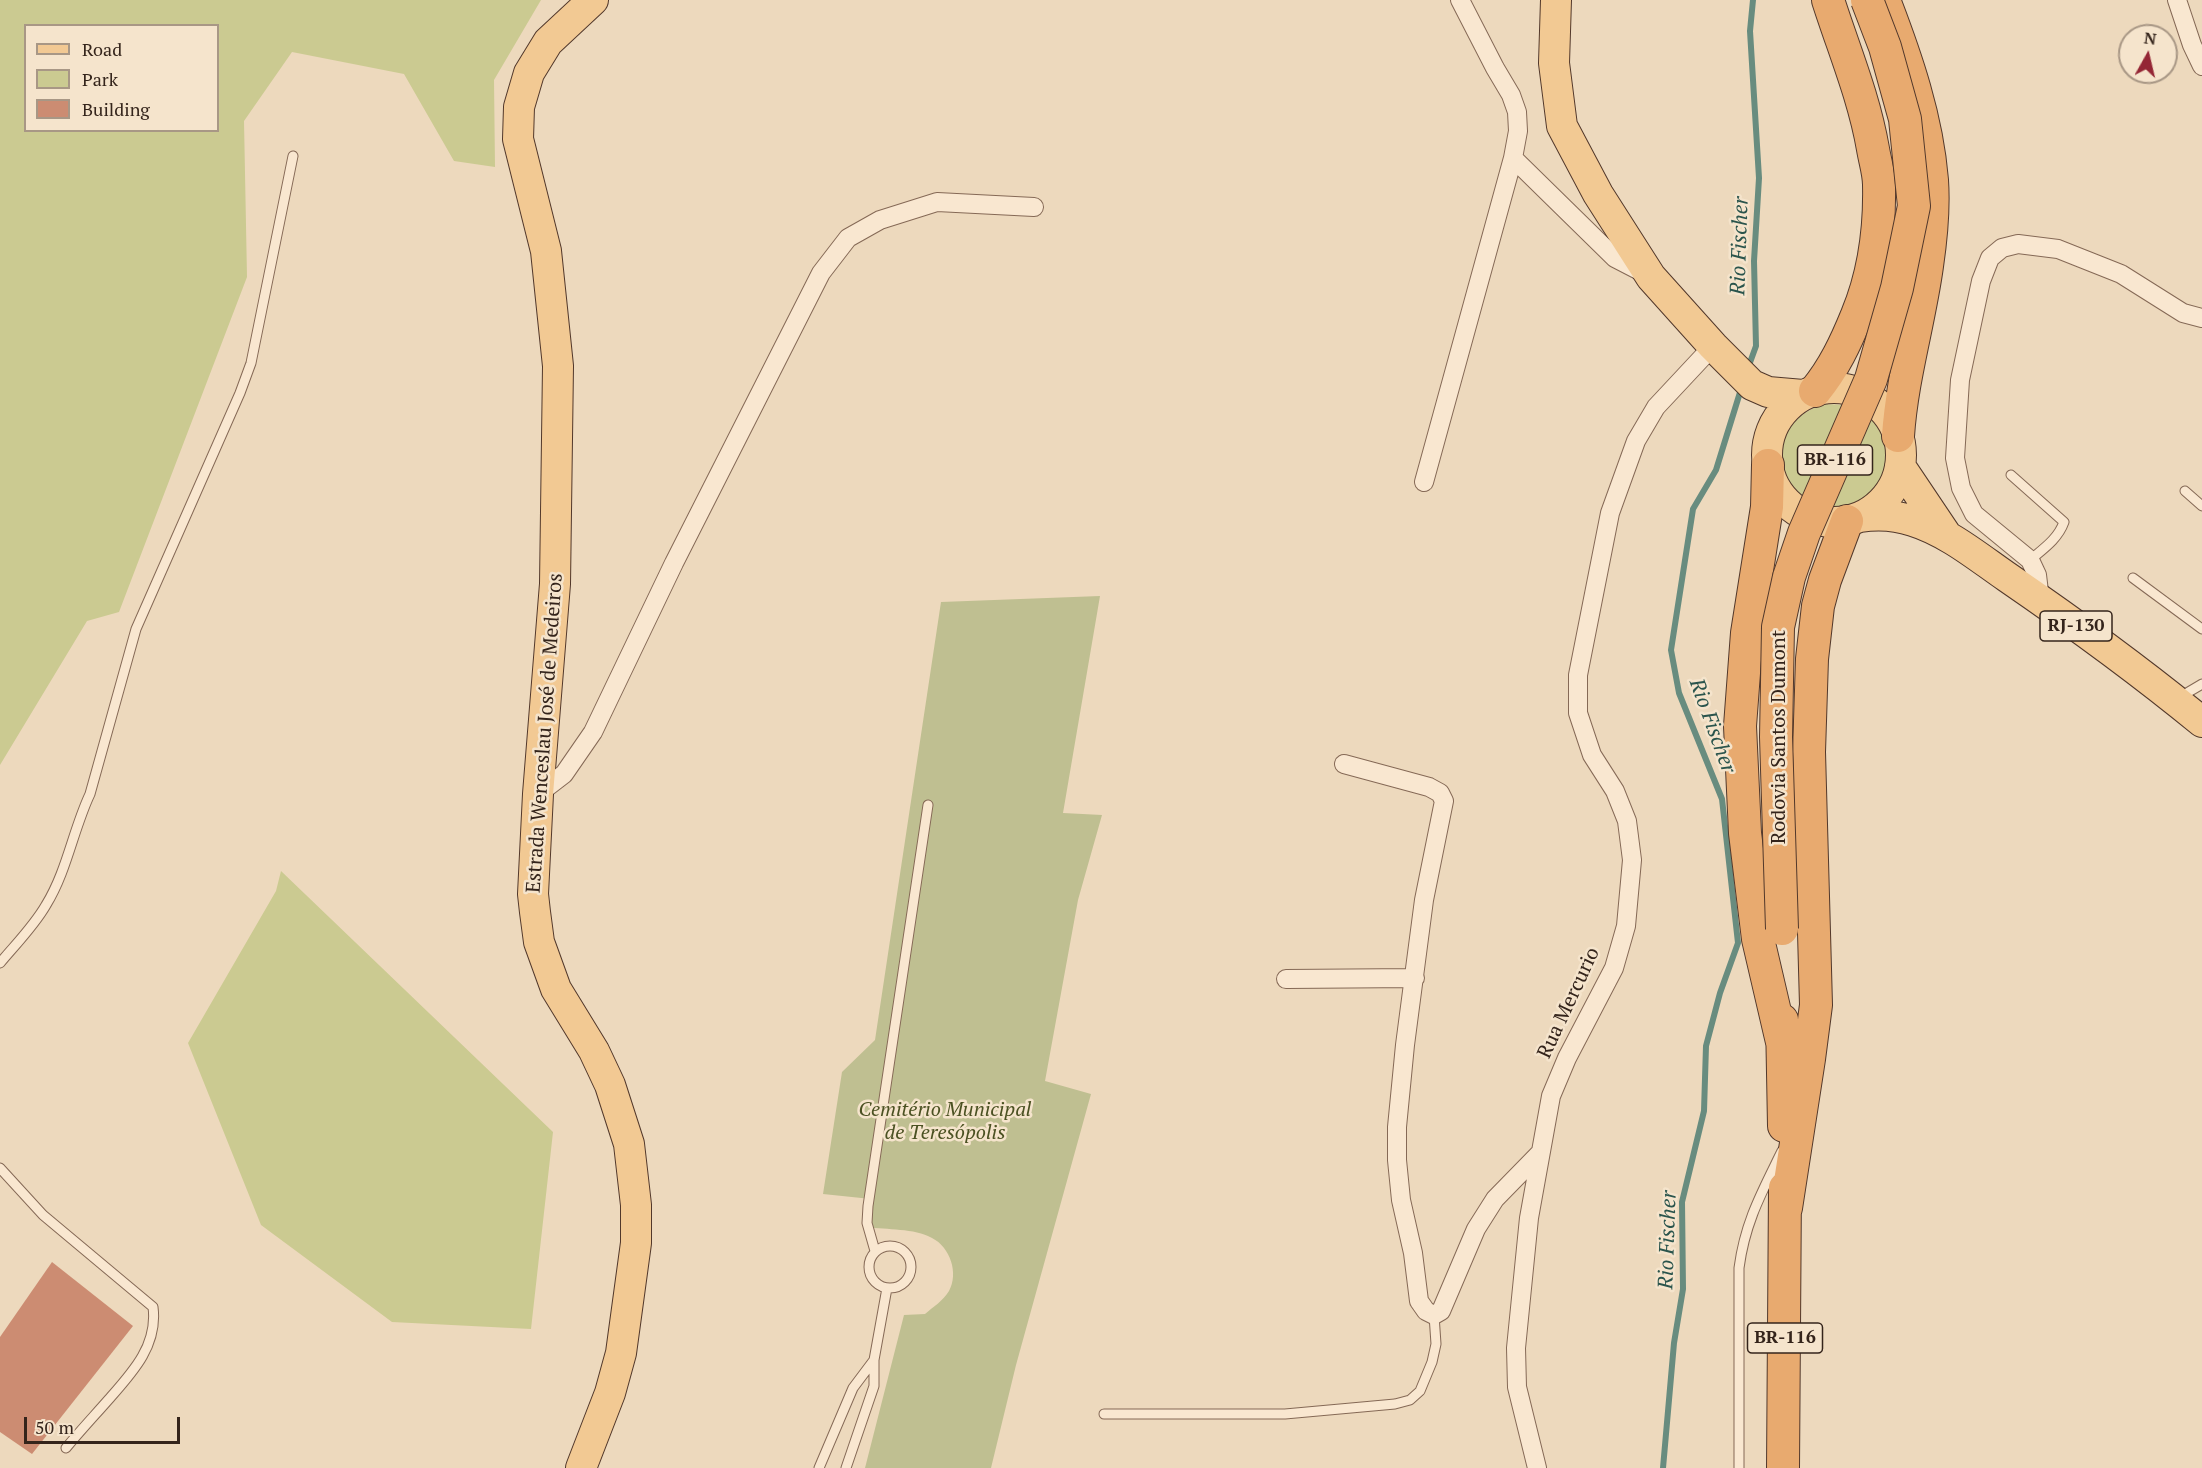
<!DOCTYPE html>
<html>
<head>
<meta charset="utf-8">
<style>
  body { margin:0 }
  #map { position:relative; width:2202px; height:1468px; overflow:hidden; background:#edd9bd; font-family:"PT Serif",serif }
  canvas { display:block }
  .legend { position:absolute; left:24px; top:24px; width:195px; height:108px; box-sizing:border-box; background:#f5e4cc; border:2px solid #a89785; margin:0; padding:8px 10px; list-style:none; font-size:18px; color:#34241b }
  .legend li { display:flex; align-items:center; gap:12px; height:30px }
  .legend b { width:30px; border:2px solid #a89785 }
  .north { position:absolute; left:2118px; top:24px; width:60px; height:60px; box-sizing:border-box; background:#f5e4cc; border:2px solid #a89785; border-radius:50%; rotate:8deg; font-size:16px; font-weight:700; line-height:24px; text-align:center; color:#34241b }
  .north::after { content:''; display:block; margin:auto; width:21px; height:27px; background:#942635; clip-path:polygon(50% 0,100% 100%,50% 72%,0 100%) }
  .scale { position:absolute; left:24px; top:1417px; width:156px; height:27px; box-sizing:border-box; border:3px solid #34241b; border-top:0; padding-left:8px; font-size:18px; line-height:21px; white-space:nowrap; color:#34241b; -webkit-text-stroke:4px #f5e4cc; paint-order:stroke }
</style>
</head>
<body>
<div id="map">
<canvas width="2202" height="1468"></canvas>
<ul class="legend">
<li><b style="height:8px;background:#f2c993"></b>Road</li>
<li><b style="height:16px;background:#cbca91"></b>Park</li>
<li><b style="height:16px;background:#cc8c72"></b>Building</li>
</ul>
<div class="north">N</div>
<div class="scale">50 m</div>
</div>
<script>
const c = document.querySelector('canvas').getContext('2d');
c.lineJoin = 'round';
function paint(path, color) { c.fillStyle = color; c.fill(path, 'evenodd'); }
function trace(path, color, width, dash) { c.strokeStyle = color; c.lineWidth = width; c.lineCap = dash ? 'butt' : 'round'; c.setLineDash(dash || []); c.stroke(path); }
function write(font, color, halo, rows, align = 'center') {
  c.font = font + ' "PT Serif",serif'; c.lineWidth = 5; c.setLineDash([]); c.textBaseline = 'middle'; c.strokeStyle = halo; c.fillStyle = color; for (const [text, x, y, turn = 0] of rows) {
    c.save(); c.translate(x, y); c.rotate((+turn || 0) * Math.PI / 180); c.textAlign = isNaN(turn) ? turn : align; if (halo) c.strokeText(text, 0, 0); c.fillText(text, 0, 0); c.restore();
  }
}
paint(new Path2D(`
  M 0,0 L 541,0 L 494,80 L 495,167 L 454,161 L 404,74 L 292,52 L 244,121 L 247,277 L 119,612 L 87,621 L 0,765 ZM 26,26 L 218,26 L 218,130 L 26,130 Z
  M 1826,404 L 1844,405 L 1801,503 C 1762,473 1780,414 1826,404 Z
  M 1867,415 C 1901,443 1890,495 1848,508 C 1840,511 1834,513 1826,512 Z
  M 281,871 L 553,1132 L 531,1329 L 392,1322 L 261,1225 L 188,1043 L 276,891 Z`), '#cbca91');
paint(new Path2D(`
  M 1100,596 L 1063,813 L 1102,815 L 1078,900 L 1045,1081 L 1091,1094 L 1016,1365 L 991,1468 L 865,1468 L 904,1315 L 925,1314 C 933,1307 943,1301 949,1291 C 959,1273 950,1247 932,1238 C 914,1228 887,1230 867,1227 L 871,1199 L 823,1194 L 842,1072 L 875,1040 L 941,602 Z`), '#bfbf91');
trace(new Path2D(`
  M 1748,368 L 1756,346 L 1754,261 L 1759,178 L 1750,31 L 1753,0
  M 1663,1468 L 1674,1343 L 1683,1289 L 1682,1202 L 1704,1111 L 1706,1046 L 1720,993 L 1738,943 L 1722,799 L 1679,693 L 1671,650 L 1693,509 L 1716,470 L 1742,386`), '#688c7f', 6);
paint(new Path2D(`
  M 52,1262 L 133,1326 L 32,1454 L 0,1432 L 0,1337 Z`), '#cc8c72');
const service = new Path2D(`
  M 2011,475 L 2064,522 C 2058,539 2043,549 2030,560
  M 2185,491 L 2202,506
  M 2133,578 L 2202,629
  M 2180,697 L 2202,684
  M 0,963 C 15,945 34,926 46,905 C 67,871 73,830 90,794 L 136,629 L 240,393 L 251,363 L 293,156
  M 0,1168 L 43,1215 L 153,1307 C 158,1345 133,1372 109,1399 C 95,1415 80,1431 66,1448
  M869 1267a21 21 0 1 1 42 0a21 21 0 1 1-42 0Z
  M 875,1251 L 867,1223 L 868,1206 L 928,805
  M 1104,1414 L 1285,1414 L 1395,1404 L 1410,1400 L 1420,1391 L 1432,1362 L 1436,1344 L 1434,1315
  M 819,1468 L 853,1388 L 874,1360 L 887,1288
  M 846,1468 L 874,1386 L 874,1360
  M 1739,1468 L 1739,1268 C 1745,1222 1762,1192 1782,1151`);
const minor = new Path2D(`
  M 2177,0 L 2192,45 L 2202,66
  M 1513,158 L 1615,258 L 1644,273
  M 1424,482 L 1513,158 L 1518,131 L 1517,112 L 1511,95 L 1495,68 L 1460,0
  M 2040,600 L 2037,575 L 2030,560 L 1974,514 L 1961,488 L 1955,458 L 1960,380 L 1981,281 L 1990,258 L 2002,248 L 2018,244 L 2058,249 L 2121,274 L 2183,313 L 2202,318
  M 1344,764 L 1429,787 L 1440,793 L 1444,801 L 1424,900 L 1405,1045 L 1397,1127 L 1397,1160 L 1401,1200 L 1413,1253 L 1419,1301 L 1426,1311 L 1434,1315 L 1441,1311 L 1476,1229 L 1495,1199 L 1539,1154
  M 538,794 L 564,774 L 593,732 L 674,563 L 821,273 L 848,238 L 880,220 L 937,202 L 1034,207
  M 1286,979 L 1415,978
  M 1537,1468 L 1517,1387 L 1516,1348 L 1529,1218 L 1551,1096 L 1567,1058 L 1614,968 L 1626,926 L 1632,860 L 1627,821 L 1615,791 L 1592,755 L 1578,713 L 1578,675 L 1610,513 L 1636,441 L 1656,407 L 1713,346`);
const primary = new Path2D(`
  M 1556,0 L 1554,63 L 1562,126 L 1598,194 L 1651,277 L 1713,346 L 1752,385 L 1768,392 L 1803,395
  M1767 455a67 67 0 1 1 134 0a67 67 0 1 1-134 0Z
  M 1900,466 L 1947,536
  M 1860,517 C 1879,514 1895,515 1913,521 C 1948,532 1978,557 2007,577 C 2074,623 2140,671 2202,722
  M 581,1468 L 610,1393 L 621,1353 L 636,1243 L 636,1205 L 629,1144 L 610,1085 L 594,1051 L 556,989 L 539,942 L 535,912 L 533,894 L 538,794 L 555,584 L 558,366 L 546,251 L 518,139 L 519,107 L 529,73 L 548,42 L 593,0`);
const trunk = new Path2D(`
  M 1884,0 C 1906,57 1927,118 1932,180 C 1934,208 1931,239 1927,266 C 1919,324 1902,377 1898,436
  M 1815,391 C 1834,368 1846,342 1857,315 C 1874,274 1880,230 1879,185 C 1879,173 1875,161 1873,149 C 1864,97 1844,50 1828,0
  M 1768,465 L 1767,507 L 1747,633 L 1740,726 L 1745,833 L 1758,939 L 1782,1042
  M 1782,1020 L 1784,1126
  M 1786,1208 L 1809,1059 L 1816,1005 L 1809,752 L 1812,659 L 1818,606 L 1825,580 L 1847,521
  M 1783,1468 L 1785,1188`);
trace(service, '#856956', 11);
trace(minor, '#856956', 20);
trace(primary, '#52382b', 32);
trace(trunk, '#52382b', 34);
trace(service, '#f9e7d0', 9);
trace(minor, '#f9e7d0', 18);
trace(primary, '#f2c993', 30);
trace(trunk, '#e8aa6f', 32);
const trunkBridge = new Path2D(`
  M 1782,929 L 1776,737 L 1778,627 L 1789,577 L 1804,533 L 1871,379 L 1897,288 L 1914,206 L 1905,119 L 1885,47 L 1867,0`);
trace(trunkBridge, '#52382b', 34, []);
trace(trunkBridge, '#e8aa6f', 32);
for (const [x, y, w] of [
  [1835,460,75],
  [2076,626,72],
  [1785,1338,75]
]) { const box = new Path2D(); box.roundRect(x - w / 2, y - 15, w, 30, 4.5); c.fillStyle = '#f5e4cc'; c.fill(box); trace(box, '#34241b', 1.5); }
write('bold 18px', '#34241b', null, [
  ["BR-116",1835,460],
  ["RJ-130",2076,626],
  ["BR-116",1785,1338]
]);
write('20px', '#34241b', '#f5e4cc', [
  ["Estrada Wenceslau José de Medeiros",545,733,-86],
  ["Rodovia Santos Dumont",1779,737,-90],
  ["Rua Mercurio",1569,1003,-65]
]);
write('italic 20px', '#4b5122', '#f5e4cc', [
  ["Cemitério Municipal",945,1110],
  ["de Teresópolis",945,1133]
]);
write('italic 21px', '#2a544c', '#f5e4cc', [
  ["Rio Fischer",1740,246,-88],
  ["Rio Fischer",1712,726,70],
  ["Rio Fischer",1668,1240,-88]
]);
</script>
</body>
</html>
